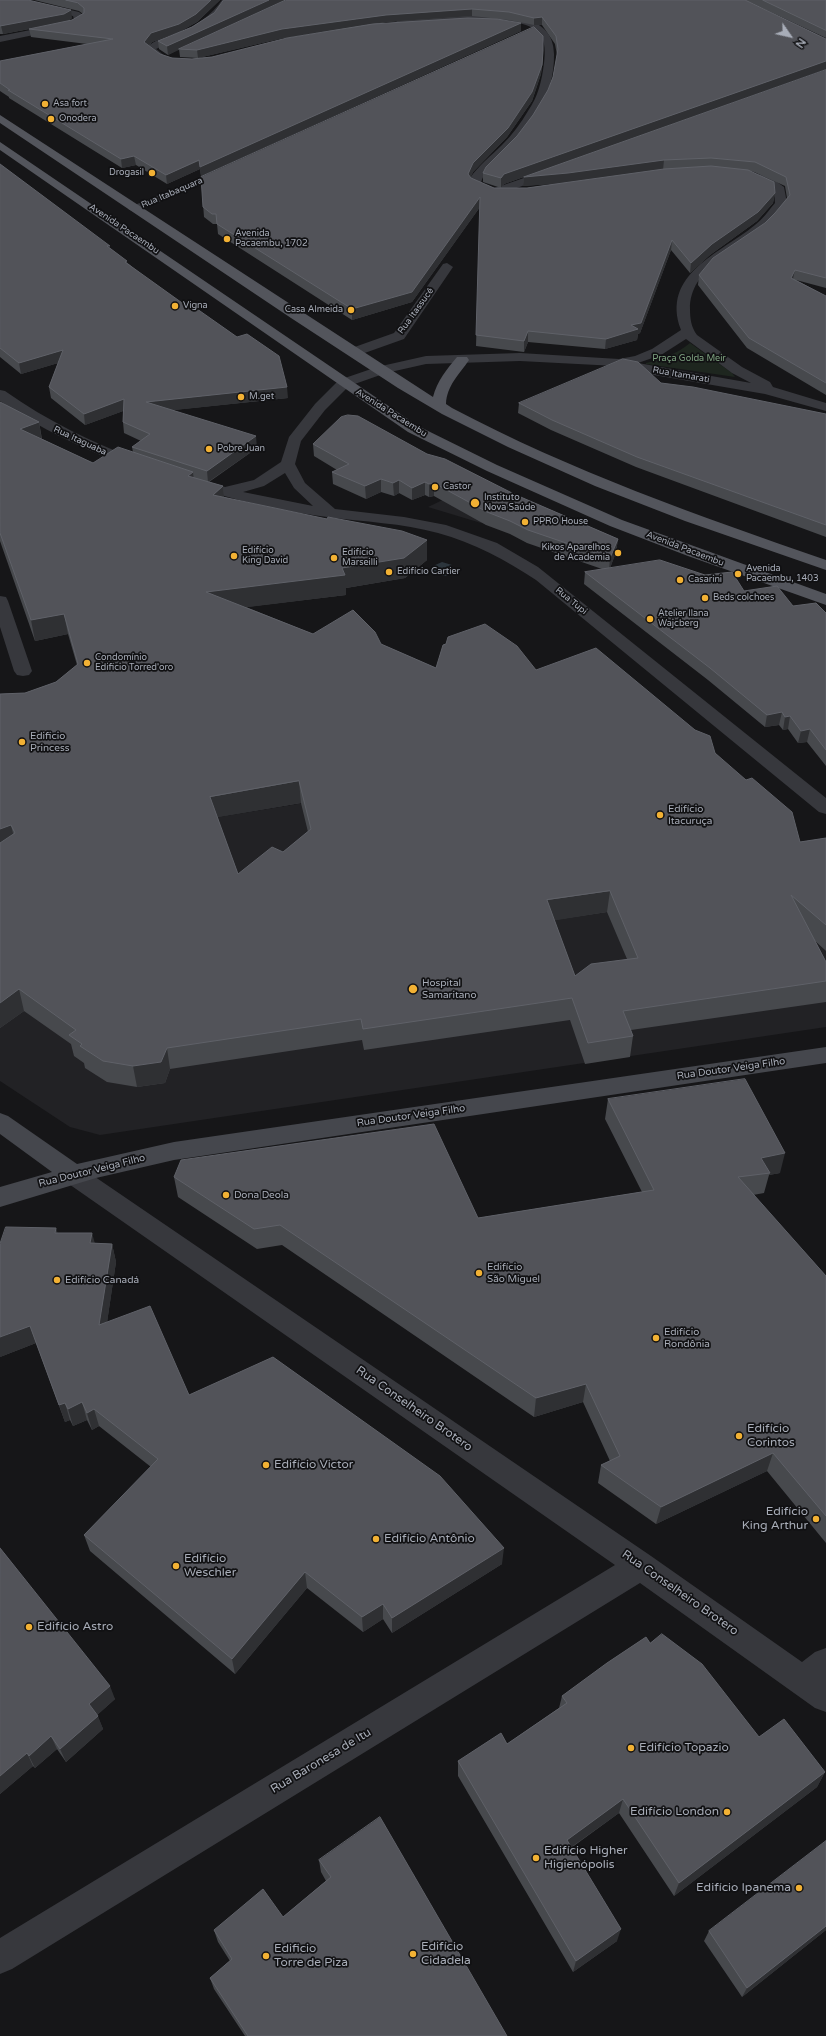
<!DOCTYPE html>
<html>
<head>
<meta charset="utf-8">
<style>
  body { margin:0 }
  #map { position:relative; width:826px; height:2036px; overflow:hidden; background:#161618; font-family:"Varela Round",sans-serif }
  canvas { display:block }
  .north { position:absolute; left:770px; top:16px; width:40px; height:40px; -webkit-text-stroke:3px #111113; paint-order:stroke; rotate:124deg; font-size:11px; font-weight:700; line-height:16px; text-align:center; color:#a8adb8 }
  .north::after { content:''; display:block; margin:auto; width:14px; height:18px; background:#a8adb8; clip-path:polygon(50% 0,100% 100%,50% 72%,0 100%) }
</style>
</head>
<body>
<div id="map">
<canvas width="826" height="2036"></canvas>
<div class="north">N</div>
</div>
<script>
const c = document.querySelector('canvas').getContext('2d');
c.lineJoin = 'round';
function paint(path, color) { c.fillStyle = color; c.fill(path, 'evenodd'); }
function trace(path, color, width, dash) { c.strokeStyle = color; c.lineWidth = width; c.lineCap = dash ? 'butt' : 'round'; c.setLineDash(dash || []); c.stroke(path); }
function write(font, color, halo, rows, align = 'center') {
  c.font = font + ' "Varela Round",sans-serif'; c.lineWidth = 3.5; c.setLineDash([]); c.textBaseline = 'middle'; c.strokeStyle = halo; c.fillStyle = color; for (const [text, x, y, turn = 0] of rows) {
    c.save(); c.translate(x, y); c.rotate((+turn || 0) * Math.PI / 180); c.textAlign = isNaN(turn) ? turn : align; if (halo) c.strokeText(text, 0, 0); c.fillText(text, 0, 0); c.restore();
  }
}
paint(new Path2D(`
  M 480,482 L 520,500 L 481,523 L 428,507 Z
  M 431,782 L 733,871 L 826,951 L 826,1027 L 100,1135 L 70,1127 L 0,1081 L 0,853 Z`), '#222225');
paint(new Path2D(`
  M 690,343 L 732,373 L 735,377 L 646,364 L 646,363 C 662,359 677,354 690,343 Z`), '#1e261f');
paint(new Path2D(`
  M 442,562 L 452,565 L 449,567 L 460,569 L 460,572 L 445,576 L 431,573 L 433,570 L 438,568 L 433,566 Z`), '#2c353c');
paint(new Path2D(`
  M 11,0 L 27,0 L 79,12 L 84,16 L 84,20 L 72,27 L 0,42 L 0,36 L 66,23 L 74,19 L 73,16 L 12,2 Z
  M 222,0 L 230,0 L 223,11 L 207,26 L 156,49 L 165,56 L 178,59 L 178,63 C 166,66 152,59 146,49 C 153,39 169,37 180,33 C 197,25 211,16 222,0 Z
  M 474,14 C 503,14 554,13 554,54 C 555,96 530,129 502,158 C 494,165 483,172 481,183 L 492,189 L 547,170 L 551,169 L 557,172 L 555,174 L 503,193 L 502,196 C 491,199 476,193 469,184 L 470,178 C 479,165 491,156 502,145 C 512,135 521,123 528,111 C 538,97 542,80 544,63 C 545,54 546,41 539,33 C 516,9 431,22 399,26 L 394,23 L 399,20 Z
  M 228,166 L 232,167 L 234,169 L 232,171 L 138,211 L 134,212 L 128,209 L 130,207 Z
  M 747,172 L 770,177 L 784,187 L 787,203 C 780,213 772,223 762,231 C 735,252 690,268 690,309 C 690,318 691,327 697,335 L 742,367 L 770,382 L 773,387 L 826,403 L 826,411 L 765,394 L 654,375 L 616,366 L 520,361 L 426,364 L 386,373 L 349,386 L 325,410 L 301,441 L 295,464 L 305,483 L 335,509 L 404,517 L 446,525 L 497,543 L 538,567 L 826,798 L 826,814 L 819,812 L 536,580 C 506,560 474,543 438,533 C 402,523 364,522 327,517 C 289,512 251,504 214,493 C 206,491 191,490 186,483 L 189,480 L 194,478 L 225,487 L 254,480 L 281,462 L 289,437 L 315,404 L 339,380 L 377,367 L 426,356 L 520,353 L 619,359 L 635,356 L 652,349 L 681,330 C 660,274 721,253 755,225 C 763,219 769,210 775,203 L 774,190 L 762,182 L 743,177 L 741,175 L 743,173 ZM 686,339 L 732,373 L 751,383 L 638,363 L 661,355 ZM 285,473 L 294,488 L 313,506 L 243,492 L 264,486 Z
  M 447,263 L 453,267 L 404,339 L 359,355 L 349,355 L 347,352 L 349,349 L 394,333 L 443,264 Z
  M 0,390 L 5,391 C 47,421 92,442 140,461 L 142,464 L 140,467 L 130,467 C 84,449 40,429 0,401 Z
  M 0,596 L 6,597 L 8,601 L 32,671 L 29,675 L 23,676 L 17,675 L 14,671 L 0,627 Z
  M 74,1165 L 82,1168 L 651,1556 L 802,1662 L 815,1652 L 826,1648 L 826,1712 L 815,1708 L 640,1583 L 12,1969 L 0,1974 L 0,1938 L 615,1565 L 66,1182 L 62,1175 L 66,1168 Z`), '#37383d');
paint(new Path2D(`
  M 826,1047 L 826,1063 L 174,1160 L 96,1178 L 0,1207 L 0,1187 L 52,1172 L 0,1134 L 0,1113 L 8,1116 L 77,1164 L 174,1142 Z`), '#45474d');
paint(new Path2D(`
  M 0,115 L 433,397 C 437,381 447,369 457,357 L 467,357 L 469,360 C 459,375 447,385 446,404 L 452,408 C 571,471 699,516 826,560 L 826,570 L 685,521 L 595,486 L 508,447 L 442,414 L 398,388 L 291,318 L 0,123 Z
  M 0,142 L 418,426 L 497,465 L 622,520 L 826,594 L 826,605 L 688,556 L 610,526 L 487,471 L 408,432 L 0,150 Z`), '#53555c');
paint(new Path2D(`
  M 0,0 L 72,18 L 66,22 L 3,34 L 0,34 Z
  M 34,0 L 220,0 L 197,22 L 179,32 L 152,42 L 149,46 L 160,54 L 172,58 L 192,59 L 198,58 L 180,57 L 179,49 L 168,55 L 159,49 L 158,41 L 192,27 L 214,13 L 745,0 L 826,39 L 826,69 L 504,184 L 501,188 L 483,182 L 483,173 L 517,136 L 533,115 L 548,90 L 553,77 L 557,55 L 555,44 L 542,25 L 534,25 L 509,20 L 472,16 L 386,22 L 377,24 L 521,23 L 521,31 L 201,176 L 200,169 L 167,184 L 136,165 L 122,168 L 9,98 L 9,97 L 0,91 L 0,61 L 87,44 L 31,37 L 29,29 L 72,20 L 83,14 L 79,11 ZM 350,28 L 212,57 L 198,58 L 283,38 Z
  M 745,0 L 826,0 L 826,38 Z
  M 543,59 L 541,74 L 532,101 L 507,137 L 473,172 L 470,178 L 494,188 L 527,188 L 561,183 L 523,186 L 524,177 L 826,70 L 826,288 L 796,280 L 826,296 L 826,395 L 747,348 L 698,285 L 699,275 L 765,223 L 775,213 L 787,198 L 785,186 L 754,172 L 750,171 L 775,193 L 773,203 L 757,221 L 710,255 L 690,273 L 671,250 L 640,333 L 638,334 L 637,340 L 605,349 L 528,342 L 524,352 L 476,346 L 480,207 L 412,302 L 352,320 L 218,234 L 217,224 L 213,224 L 204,217 L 201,177 Z
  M 0,164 L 111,249 L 288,398 L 173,410 L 257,448 L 209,482 L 223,486 L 224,497 L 427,560 L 405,578 L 346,588 L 346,595 L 246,607 L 313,634 L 381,644 L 436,668 L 536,670 L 715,753 L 800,842 L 826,838 L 826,951 L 815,941 L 826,962 L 826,1002 L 631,1030 L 633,1036 L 630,1057 L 585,1064 L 570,1020 L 364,1050 L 362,1040 L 170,1069 L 165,1083 L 137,1087 L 107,1082 L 85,1068 L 84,1063 L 74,1056 L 71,1044 L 24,1011 L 0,1028 L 0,694 L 25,693 L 56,682 L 77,665 L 68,634 L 35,641 L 0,541 L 0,402 L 39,422 L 42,439 L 93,463 L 133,452 L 132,447 L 141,441 L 124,433 L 123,422 L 123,411 L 85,425 L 51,398 L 49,387 L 58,363 L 21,374 L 0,357 ZM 301,803 L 308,832 L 283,852 L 238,874 L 217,817 ZM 607,912 L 627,959 L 575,976 L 554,920 Z
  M 661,383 L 826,414 L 826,537 L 636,467 L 551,430 L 518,413 L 519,403 Z
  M 313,444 L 427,454 L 516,495 L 618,539 L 616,552 L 610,568 L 744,591 L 793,606 L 826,613 L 826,766 L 807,742 L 798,743 L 788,729 L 783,730 L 779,725 L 765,727 L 708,680 L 584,584 L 585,572 L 602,569 L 527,543 L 510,534 L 486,525 L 434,496 L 429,497 L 425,495 L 412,500 L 399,493 L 394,496 L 381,492 L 366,499 L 333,484 L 332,472 L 337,470 L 314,456 Z
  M 608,1099 L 780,1173 L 769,1175 L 764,1193 L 753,1195 L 826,1276 L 826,1543 L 767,1471 L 656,1524 L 598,1483 L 601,1465 L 610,1461 L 583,1402 L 534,1417 L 282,1245 L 257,1249 L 178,1197 L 174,1177 L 478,1218 L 642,1192 L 605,1119 Z
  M 58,1233 L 95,1243 L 112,1244 L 116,1262 L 107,1322 L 189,1395 L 502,1564 L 392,1633 L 383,1619 L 363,1632 L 307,1588 L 235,1674 L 90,1551 L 84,1535 L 151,1467 L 99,1426 L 92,1430 L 87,1420 L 73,1426 L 70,1420 L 65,1422 L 36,1343 L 0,1357 Z
  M 0,1548 L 115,1699 L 97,1715 L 103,1729 L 66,1762 L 57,1749 L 35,1768 L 33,1766 L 0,1794 Z
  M 650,1643 L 759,1737 L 825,1772 L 817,1787 L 674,1896 L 619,1813 L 571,1848 L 617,1941 L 573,1972 L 458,1776 L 458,1761 L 507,1744 L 559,1708 L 562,1696 Z
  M 826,1841 L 826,1930 L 742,1997 L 704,1941 L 709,1931 Z
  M 319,1860 L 507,2036 L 245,2036 L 214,1989 L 210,1978 L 230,1961 L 218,1942 L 214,1930 L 283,1917 L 326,1881 L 321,1872 Z`), '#47494d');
paint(new Path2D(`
  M 211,0 L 220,0 L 197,22 L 179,32 L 152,42 L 145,50 L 144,42 L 151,33 Z
  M 269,0 L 287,0 L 168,55 L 167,46 Z
  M 472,9 L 472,16 L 386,22 L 283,38 L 198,58 L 197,50 L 282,29 L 386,15 Z
  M 71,10 L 72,18 L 66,22 L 3,34 L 1,26 Z
  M 542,17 L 542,25 L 534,25 L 534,18 Z
  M 521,23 L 521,31 L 201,176 L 200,169 L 167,184 L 166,175 Z
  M 543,51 L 541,74 L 532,101 L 507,137 L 473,172 L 468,183 L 468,174 L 473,163 Z
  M 826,61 L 826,69 L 504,184 L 501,188 L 501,178 L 504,174 Z
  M 134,156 L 136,165 L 122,168 L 121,159 Z
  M 664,160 L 663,170 L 568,183 L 523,186 L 524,177 Z
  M 775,193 L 773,203 L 757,221 L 710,255 L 690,273 L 691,263 L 712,244 Z
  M 480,197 L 480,207 L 412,302 L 352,320 L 352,309 Z
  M 672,240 L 671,250 L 640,333 L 638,334 L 637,340 L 605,349 L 606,339 L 631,325 Z
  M 795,270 L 793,279 L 791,278 Z
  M 528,331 L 528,342 L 524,352 L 524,341 Z
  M 63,350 L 65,361 L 21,374 L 19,363 Z
  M 287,387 L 288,398 L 147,413 L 146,402 Z
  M 124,399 L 126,410 L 85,425 L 84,414 Z
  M 39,422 L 42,442 L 20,429 Z
  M 256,436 L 257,448 L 208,482 L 207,471 Z
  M 193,472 L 195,492 L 188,476 Z
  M 381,479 L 381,492 L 366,499 L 365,486 Z
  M 399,480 L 399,493 L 394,496 L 393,483 Z
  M 425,482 L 425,495 L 412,500 L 412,488 Z
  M 434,483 L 434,496 L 429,497 L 429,484 Z
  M 223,486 L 225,506 L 213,495 Z
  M 618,539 L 616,552 L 609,571 L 610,558 Z
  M 427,540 L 427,560 L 405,578 L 346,588 L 346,595 L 208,612 L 206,592 L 342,568 Z
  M 64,614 L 68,634 L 35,641 L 31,620 Z
  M 782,712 L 779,725 L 765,727 L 767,715 Z
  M 790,716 L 788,729 L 783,730 L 785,717 Z
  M 810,729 L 807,742 L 798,743 L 801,731 Z
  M 299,781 L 301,803 L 213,818 L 210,797 Z
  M 11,825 L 16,846 L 0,852 L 0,829 Z
  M 610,891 L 607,912 L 545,922 L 547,900 Z
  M 19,989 L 24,1011 L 0,1028 L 0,1003 Z
  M 167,1048 L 170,1069 L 165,1083 L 137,1087 L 133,1066 Z
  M 785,1153 L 780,1173 L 769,1175 L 770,1173 L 761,1158 Z
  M 56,1228 L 62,1246 L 55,1233 Z
  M 92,1233 L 97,1251 L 90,1243 Z
  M 112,1244 L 116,1262 L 104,1343 L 99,1325 Z
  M 30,1326 L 36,1343 L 0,1357 L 0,1337 Z
  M 586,1384 L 583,1402 L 534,1417 L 536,1398 Z
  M 82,1402 L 87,1420 L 73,1426 L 68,1409 Z
  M 65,1403 L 70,1420 L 65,1422 L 59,1405 Z
  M 94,1409 L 99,1426 L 92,1430 L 87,1413 Z
  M 773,1453 L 767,1471 L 656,1524 L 661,1507 Z
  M 504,1548 L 502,1564 L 392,1633 L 392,1618 Z
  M 305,1572 L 307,1588 L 235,1674 L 232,1659 Z
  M 383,1604 L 383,1619 L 363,1632 L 362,1617 Z
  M 110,1686 L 115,1699 L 95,1717 L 89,1704 Z
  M 98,1716 L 103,1729 L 66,1762 L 60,1749 Z
  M 51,1736 L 57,1749 L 35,1768 L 29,1756 Z
  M 27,1753 L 33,1766 L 0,1794 L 0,1776 Z
  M 825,1772 L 817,1787 L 674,1896 L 679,1883 Z
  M 623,1799 L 619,1813 L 563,1853 L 567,1840 Z
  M 826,1926 L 826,1930 L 742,1997 L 747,1988 Z
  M 621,1929 L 617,1941 L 573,1972 L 576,1961 Z`), '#2f3033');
const building = new Path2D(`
  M 0,0 L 28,0 L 71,10 L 64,14 L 0,26 Z
  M 66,0 L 211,0 L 196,14 L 179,24 L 151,33 L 144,42 L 160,54 L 172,58 L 192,59 L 212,57 L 287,38 L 373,24 L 468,18 L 497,19 L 521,23 L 200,167 L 199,160 L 166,175 L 134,156 L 121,159 L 8,90 L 10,90 L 0,83 L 0,61 L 113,39 L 29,29 L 72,20 L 84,13 L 84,8 L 78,3 Z
  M 224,0 L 269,0 L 167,46 L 158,41 L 192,27 L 214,13 Z
  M 286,0 L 745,0 L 826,39 L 826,61 L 504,174 L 501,178 L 483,173 L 486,167 L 517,136 L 533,115 L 548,90 L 553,77 L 558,49 L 556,36 L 542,17 L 534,18 L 509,12 L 472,9 L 386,15 L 282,29 L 197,50 L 179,49 Z
  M 763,0 L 826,0 L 826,30 Z
  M 534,27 L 543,36 L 543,51 L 542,65 L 532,92 L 508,128 L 473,163 L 468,174 L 471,178 L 494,188 L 527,188 L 664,169 L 711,166 L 748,170 L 774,182 L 775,193 L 758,212 L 712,244 L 691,263 L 672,240 L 641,323 L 631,325 L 638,329 L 606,339 L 528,331 L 524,341 L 476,335 L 480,197 L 412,292 L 352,309 L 217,224 L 216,214 L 212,214 L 203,207 L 201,177 Z
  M 826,70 L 826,278 L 795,270 L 791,278 L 826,296 L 826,383 L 749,338 L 699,275 L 713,258 L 765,223 L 775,213 L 790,195 L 786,177 L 755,162 L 711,158 L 664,160 L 568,173 L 524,177 Z
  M 0,164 L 110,246 L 107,246 L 127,261 L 125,262 L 185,305 L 190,304 L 237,337 L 247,334 L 279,356 L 287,387 L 146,402 L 256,436 L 207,471 L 132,447 L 150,434 L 123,422 L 124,399 L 84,414 L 49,387 L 63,350 L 19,363 L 0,348 Z
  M 623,359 L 638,362 L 661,383 L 693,387 L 826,414 L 826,525 L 637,457 L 552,420 L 519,403 Z
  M 0,402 L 39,422 L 20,429 L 93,463 L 118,447 L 193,472 L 188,476 L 223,486 L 213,495 L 327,519 L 328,517 L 402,531 L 427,540 L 404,558 L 342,568 L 345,575 L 206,592 L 313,634 L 353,610 L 375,632 L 381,644 L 436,668 L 443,645 L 446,644 L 448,637 L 485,624 L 517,646 L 536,670 L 596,648 L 695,730 L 710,736 L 715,753 L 746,780 L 752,778 L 792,812 L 800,842 L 826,838 L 826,925 L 791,895 L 826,962 L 826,981 L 623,1011 L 633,1036 L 588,1043 L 572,998 L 363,1029 L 361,1019 L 167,1048 L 161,1062 L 133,1066 L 103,1061 L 80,1046 L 82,1044 L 69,1035 L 76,1030 L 19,989 L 0,1003 L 0,843 L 15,833 L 11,825 L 0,829 L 0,694 L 25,693 L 56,682 L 78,664 L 64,614 L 31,620 L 0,533 ZM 299,781 L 311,829 L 283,852 L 272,847 L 238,874 L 210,797 ZM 610,891 L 638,958 L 591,964 L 575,976 L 547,900 Z
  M 348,415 L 358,416 L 427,454 L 445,459 L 516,495 L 618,539 L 610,558 L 528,530 L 510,521 L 487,512 L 434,483 L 429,484 L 425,482 L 412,488 L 399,480 L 393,483 L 381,479 L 365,486 L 332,472 L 349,464 L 313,444 L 341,417 Z
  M 660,560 L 705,575 L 732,572 L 744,591 L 777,586 L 793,606 L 816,603 L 826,613 L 826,750 L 810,729 L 801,731 L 790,716 L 785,717 L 782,712 L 767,715 L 710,668 L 585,572 Z
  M 745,1079 L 785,1153 L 761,1158 L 770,1173 L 738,1177 L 826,1276 L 826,1516 L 773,1453 L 661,1507 L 601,1465 L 620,1456 L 586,1384 L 536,1398 L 280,1225 L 254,1229 L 174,1177 L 181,1160 L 434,1124 L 478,1218 L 654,1190 L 608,1099 Z
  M 6,1227 L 56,1228 L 55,1233 L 92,1233 L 90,1243 L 112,1244 L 99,1325 L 150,1306 L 189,1395 L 273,1357 L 440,1476 L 504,1548 L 392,1618 L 383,1604 L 362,1617 L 305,1572 L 232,1659 L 84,1535 L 158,1459 L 94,1409 L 87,1413 L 82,1402 L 68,1409 L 65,1403 L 59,1405 L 30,1326 L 0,1337 L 0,1244 Z
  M 0,1548 L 110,1686 L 89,1704 L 98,1716 L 60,1749 L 51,1736 L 29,1756 L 27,1753 L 0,1776 Z
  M 662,1634 L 702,1664 L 759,1737 L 784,1719 L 825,1772 L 679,1883 L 623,1799 L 567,1840 L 621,1929 L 576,1961 L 458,1761 L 501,1733 L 507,1744 L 567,1703 L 562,1696 L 607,1663 L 646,1637 L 650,1643 Z
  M 380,1817 L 507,2036 L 248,2036 L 210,1978 L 232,1959 L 214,1930 L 263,1889 L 283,1917 L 331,1877 L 319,1860 Z
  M 826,1841 L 826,1926 L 747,1988 L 709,1931 Z`);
paint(building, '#525359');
trace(building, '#5f6168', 1);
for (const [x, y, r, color] of [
  [45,104,4,"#f2b134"],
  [51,119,4,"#f2b134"],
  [152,173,4,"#f2b134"],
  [227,239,4,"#f2b134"],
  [175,306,4,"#f2b134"],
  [351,310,4,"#f2b134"],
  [241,397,4,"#f2b134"],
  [209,449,4,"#f2b134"],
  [435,487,4,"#f2b134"],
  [475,503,5,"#f2b134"],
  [525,522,4,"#f2b134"],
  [618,553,4,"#f2b134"],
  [234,556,4,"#f2b134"],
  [334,558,4,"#f2b134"],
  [389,572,4,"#f2b134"],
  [738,574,4,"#f2b134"],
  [680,580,4,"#f2b134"],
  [705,598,4,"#f2b134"],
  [650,619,4,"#f2b134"],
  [87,663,4,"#f2b134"],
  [22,742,4,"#f2b134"],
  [660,815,4,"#f2b134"],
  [413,989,5,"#f2b134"],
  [226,1195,4,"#f2b134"],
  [479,1273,4,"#f2b134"],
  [57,1280,4,"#f2b134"],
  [656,1338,4,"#f2b134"],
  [739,1436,4,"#f2b134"],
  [266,1465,4,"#f2b134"],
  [816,1519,4,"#f2b134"],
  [376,1539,4,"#f2b134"],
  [176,1566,4,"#f2b134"],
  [29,1627,4,"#f2b134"],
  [631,1748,4,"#f2b134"],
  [727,1812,4,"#f2b134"],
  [536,1858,4,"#f2b134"],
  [799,1888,4,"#f2b134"],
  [413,1954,4,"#f2b134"],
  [266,1956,4,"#f2b134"]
]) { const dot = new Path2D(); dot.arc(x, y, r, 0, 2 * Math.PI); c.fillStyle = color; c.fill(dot); trace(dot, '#111113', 1.5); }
write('9px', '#a8adb8', '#111113', [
  ["Asa fort",53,104],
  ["Onodera",59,119],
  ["Drogasil",144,173,"right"],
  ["Avenida",235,234],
  ["Pacaembu, 1702",235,244],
  ["Vigna",183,306],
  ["Casa Almeida",343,310,"right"],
  ["M.get",249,397],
  ["Pobre Juan",217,449],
  ["Castor",443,487],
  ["Instituto",484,498],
  ["Nova Saúde",484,508],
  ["PPRO House",533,522],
  ["Kikos Aparelhos",610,548,"right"],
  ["de Academia",610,558,"right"],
  ["Edifício",242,551],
  ["King David",242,561],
  ["Edifício",342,553],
  ["Marseilli",342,563],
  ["Avenida",746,569],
  ["Pacaembu, 1403",746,579],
  ["Edifício Cartier",397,572],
  ["Casarini",688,580],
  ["Beds colchoes",713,598],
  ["Atelier Ilana",658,614],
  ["Wajcberg",658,624],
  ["Condomínio",95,658],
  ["Edificio Torred'oro",95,668]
], 'left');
write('9px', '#a8adb8', '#111113', [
  ["Rua Itabaquara",172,193,-23],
  ["Avenida Pacaembu",124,229,34],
  ["Rua Itassucê",416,311,-54],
  ["Rua Itamarati",681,375,10],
  ["Avenida Pacaembu",391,413,32],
  ["Rua Itaguaba",80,441,25],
  ["Avenida Pacaembu",685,549,21],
  ["Rua Tupi",571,601,39]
]);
write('9px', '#7fa381', '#111113', [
  ["Praça Golda Meir",689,359]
]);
write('10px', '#a8adb8', '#111113', [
  ["Edificio",30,736],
  ["Princess",30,748],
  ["Edifício",668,809],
  ["Itacuruça",668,821],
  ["Hospital",422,983],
  ["Samaritano",422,995],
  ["Dona Deola",234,1195],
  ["Edifício",487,1267],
  ["São Miguel",487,1279],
  ["Edifício Canadá",65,1280],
  ["Edifício",664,1332],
  ["Rondônia",664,1344]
], 'left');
write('10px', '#a8adb8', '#111113', [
  ["Rua Doutor Veiga Filho",731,1069,-8],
  ["Rua Doutor Veiga Filho",411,1116,-8],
  ["Rua Doutor Veiga Filho",92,1171,-14]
]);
write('12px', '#a8adb8', '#111113', [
  ["Rua Conselheiro Brotero",414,1409,35],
  ["Rua Conselheiro Brotero",680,1593,35],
  ["Rua Baronesa de Itu",321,1761,-31]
]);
write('12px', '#a8adb8', '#111113', [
  ["Edifício",747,1429],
  ["Corintos",747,1443],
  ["Edifício Victor",274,1465],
  ["Edifício",808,1512,"right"],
  ["King Arthur",808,1526,"right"],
  ["Edifício Antônio",384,1539],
  ["Edifício",184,1559],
  ["Weschler",184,1573],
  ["Edifício Astro",37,1627],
  ["Edifício Topazio",639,1748],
  ["Edifício London",719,1812,"right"],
  ["Edifício Higher",544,1851],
  ["Higienópolis",544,1865],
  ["Edifício Ipanema",791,1888,"right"],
  ["Edifício",421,1947],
  ["Cidadela",421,1961],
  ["Edificio",274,1949],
  ["Torre de Piza",274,1963]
], 'left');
</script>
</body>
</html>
